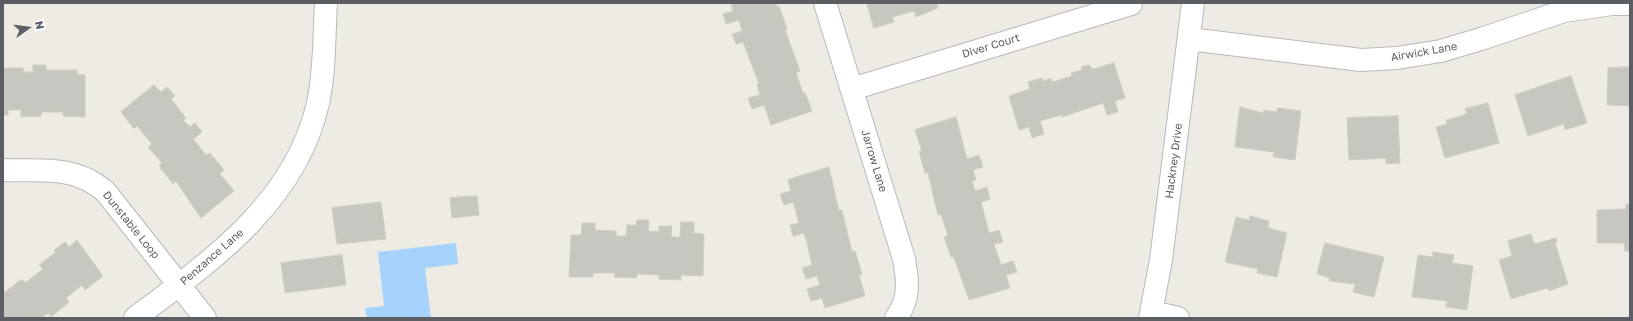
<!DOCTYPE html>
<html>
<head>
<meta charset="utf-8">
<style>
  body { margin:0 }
  #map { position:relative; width:1633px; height:321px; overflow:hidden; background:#edebe3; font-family:"Golos Text",sans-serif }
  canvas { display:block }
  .frame { position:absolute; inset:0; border:4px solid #5b5f63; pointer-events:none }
  .north { position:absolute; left:8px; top:8px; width:40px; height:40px; -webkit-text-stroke:3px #fff; paint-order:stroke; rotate:76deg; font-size:11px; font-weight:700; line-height:16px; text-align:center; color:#5b5f63 }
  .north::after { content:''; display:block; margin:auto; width:14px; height:18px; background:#5b5f63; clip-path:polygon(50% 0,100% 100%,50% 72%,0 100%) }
</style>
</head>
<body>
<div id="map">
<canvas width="1633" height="321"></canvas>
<div class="frame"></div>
<div class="north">N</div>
</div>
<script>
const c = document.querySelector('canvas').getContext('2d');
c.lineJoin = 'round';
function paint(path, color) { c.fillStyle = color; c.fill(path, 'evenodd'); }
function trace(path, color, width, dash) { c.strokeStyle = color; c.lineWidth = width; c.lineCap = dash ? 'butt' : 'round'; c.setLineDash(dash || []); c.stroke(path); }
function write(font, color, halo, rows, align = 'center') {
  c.font = font + ' "Golos Text",sans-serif'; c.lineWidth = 4; c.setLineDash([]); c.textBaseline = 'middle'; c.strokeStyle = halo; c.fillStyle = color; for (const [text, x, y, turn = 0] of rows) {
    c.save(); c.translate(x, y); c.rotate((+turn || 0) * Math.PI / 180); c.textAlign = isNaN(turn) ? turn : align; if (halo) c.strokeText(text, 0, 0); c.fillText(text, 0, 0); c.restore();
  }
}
paint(new Path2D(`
  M 456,243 L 458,264 L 425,268 L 431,318 L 367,318 L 365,308 L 384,306 L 378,252 Z`), '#a5d3fc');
const building = new Path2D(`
  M 731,3 L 776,3 L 777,7 L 779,6 L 787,29 L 785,30 L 800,71 L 796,73 L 803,93 L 805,93 L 812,111 L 771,125 L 764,105 L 752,109 L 748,98 L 760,95 L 757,85 L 759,84 L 743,42 L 736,44 L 732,34 L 742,31 L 739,20 L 726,24 L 723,14 L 733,11 Z
  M 867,3 L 937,3 L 938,8 L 916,17 L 914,11 L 892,17 L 894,22 L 874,28 Z
  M 1114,63 L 1125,98 L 1115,101 L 1118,112 L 1107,115 L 1103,103 L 1062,117 L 1061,115 L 1040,121 L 1044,134 L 1032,138 L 1029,127 L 1019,130 L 1009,96 L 1030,89 L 1028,82 L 1042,78 L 1043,81 L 1051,78 L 1052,82 L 1072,76 L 1071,73 L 1082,70 L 1081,67 L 1089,65 L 1093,69 Z
  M 33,65 L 46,65 L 46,70 L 77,70 L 77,74 L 85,75 L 85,117 L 63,116 L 63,112 L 42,112 L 41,116 L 21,117 L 21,110 L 8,110 L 8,115 L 3,115 L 3,68 L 24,68 L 23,72 L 33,72 Z
  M 1630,67 L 1630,106 L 1607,105 L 1608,68 Z
  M 1571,76 L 1587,123 L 1565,130 L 1564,124 L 1528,136 L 1515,95 Z
  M 154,85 L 161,92 L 167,87 L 175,96 L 171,99 L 186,118 L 183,120 L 190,127 L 195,123 L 202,132 L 193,139 L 206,155 L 210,153 L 224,170 L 220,174 L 234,191 L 201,218 L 176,181 L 173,184 L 159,166 L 162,163 L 148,147 L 152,144 L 137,126 L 134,129 L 121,112 Z
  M 1488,103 L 1499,143 L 1445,158 L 1436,127 L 1447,124 L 1446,120 L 1462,116 L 1467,113 L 1465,109 Z
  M 1240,107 L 1263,113 L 1264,110 L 1277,112 L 1277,108 L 1301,111 L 1295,160 L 1273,157 L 1274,152 L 1235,147 Z
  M 1398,116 L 1400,163 L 1386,164 L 1386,158 L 1349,160 L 1347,118 Z
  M 956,117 L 967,159 L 979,155 L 983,167 L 973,170 L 976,180 L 972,181 L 975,191 L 987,187 L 990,199 L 981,202 L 989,233 L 999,230 L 1003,242 L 994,244 L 1001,265 L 1013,261 L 1017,272 L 1006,275 L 1010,288 L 969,300 L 954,257 L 951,257 L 944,237 L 948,236 L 941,214 L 938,215 L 928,173 L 925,173 L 919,151 L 922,151 L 915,130 Z
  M 829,167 L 839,211 L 842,210 L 852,252 L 855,251 L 862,274 L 859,275 L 865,296 L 825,308 L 822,298 L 811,301 L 807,289 L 820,285 L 817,276 L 806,279 L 802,268 L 812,265 L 807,243 L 804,233 L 793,236 L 790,225 L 799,223 L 793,202 L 784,205 L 780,194 L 791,191 L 788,180 Z
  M 477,196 L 479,215 L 452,218 L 450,198 Z
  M 381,202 L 386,239 L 337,244 L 332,208 Z
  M 1626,204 L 1630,204 L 1630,251 L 1625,251 L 1624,243 L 1597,243 L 1597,210 L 1626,209 Z
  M 1250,216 L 1269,221 L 1268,228 L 1287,233 L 1277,277 L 1257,273 L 1258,269 L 1225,262 L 1236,217 L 1249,220 Z
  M 637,220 L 649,220 L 648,231 L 659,232 L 659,226 L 672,226 L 671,237 L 680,237 L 681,222 L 694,222 L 694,233 L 704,234 L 703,276 L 681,275 L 681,280 L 659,279 L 659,275 L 637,274 L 636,278 L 614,277 L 615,273 L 593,273 L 593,277 L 569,277 L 571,235 L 581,235 L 582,223 L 595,223 L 595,230 L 616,231 L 616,236 L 626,236 L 627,225 L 636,225 Z
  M 1531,234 L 1534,244 L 1556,238 L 1557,242 L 1555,243 L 1568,284 L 1549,291 L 1547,288 L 1511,299 L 1499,260 L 1512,256 L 1508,241 Z
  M 77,240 L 103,276 L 85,290 L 82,285 L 66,298 L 69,302 L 51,317 L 48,313 L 41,318 L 3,318 L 3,290 L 5,292 L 22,279 L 25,283 L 43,269 L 39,265 L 56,252 L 54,250 L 65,242 L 69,247 Z
  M 1325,243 L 1384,257 L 1374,297 L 1353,292 L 1355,284 L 1329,281 L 1330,278 L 1317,274 Z
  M 1433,252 L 1454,255 L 1452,263 L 1473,266 L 1467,310 L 1446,307 L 1447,301 L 1412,297 L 1418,255 L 1433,257 Z
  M 342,255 L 346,285 L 285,293 L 281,263 Z`);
paint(building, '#c8c6c0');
trace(building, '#d2cdc2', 1);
const minor = new Path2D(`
  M 825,3 L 904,259 C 908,281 910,299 896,318
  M 1189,39 L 1361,60 L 1397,58 L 1441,51 L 1484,38 L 1564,11 L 1612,4 L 1630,4
  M 852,89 L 1131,4
  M 3,170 C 30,171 61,167 86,179 C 93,182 99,187 105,191 L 205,318
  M 1152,312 L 1178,318
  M 135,318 C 211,261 296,202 318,103 C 325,71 324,36 326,3
  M 1150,318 L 1161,260 L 1193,3`);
trace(minor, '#b6b9bd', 24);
trace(minor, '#fff', 22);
write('11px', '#5b5f63', '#fff', [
  ["Diver Court",991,46,-17],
  ["Airwick Lane",1424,52,-10],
  ["Jarrow Lane",874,161,73],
  ["Hackney Drive",1174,161,-83],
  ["Dunstable Loop",131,225,51],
  ["Penzance Lane",212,257,-41]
]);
</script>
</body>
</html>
